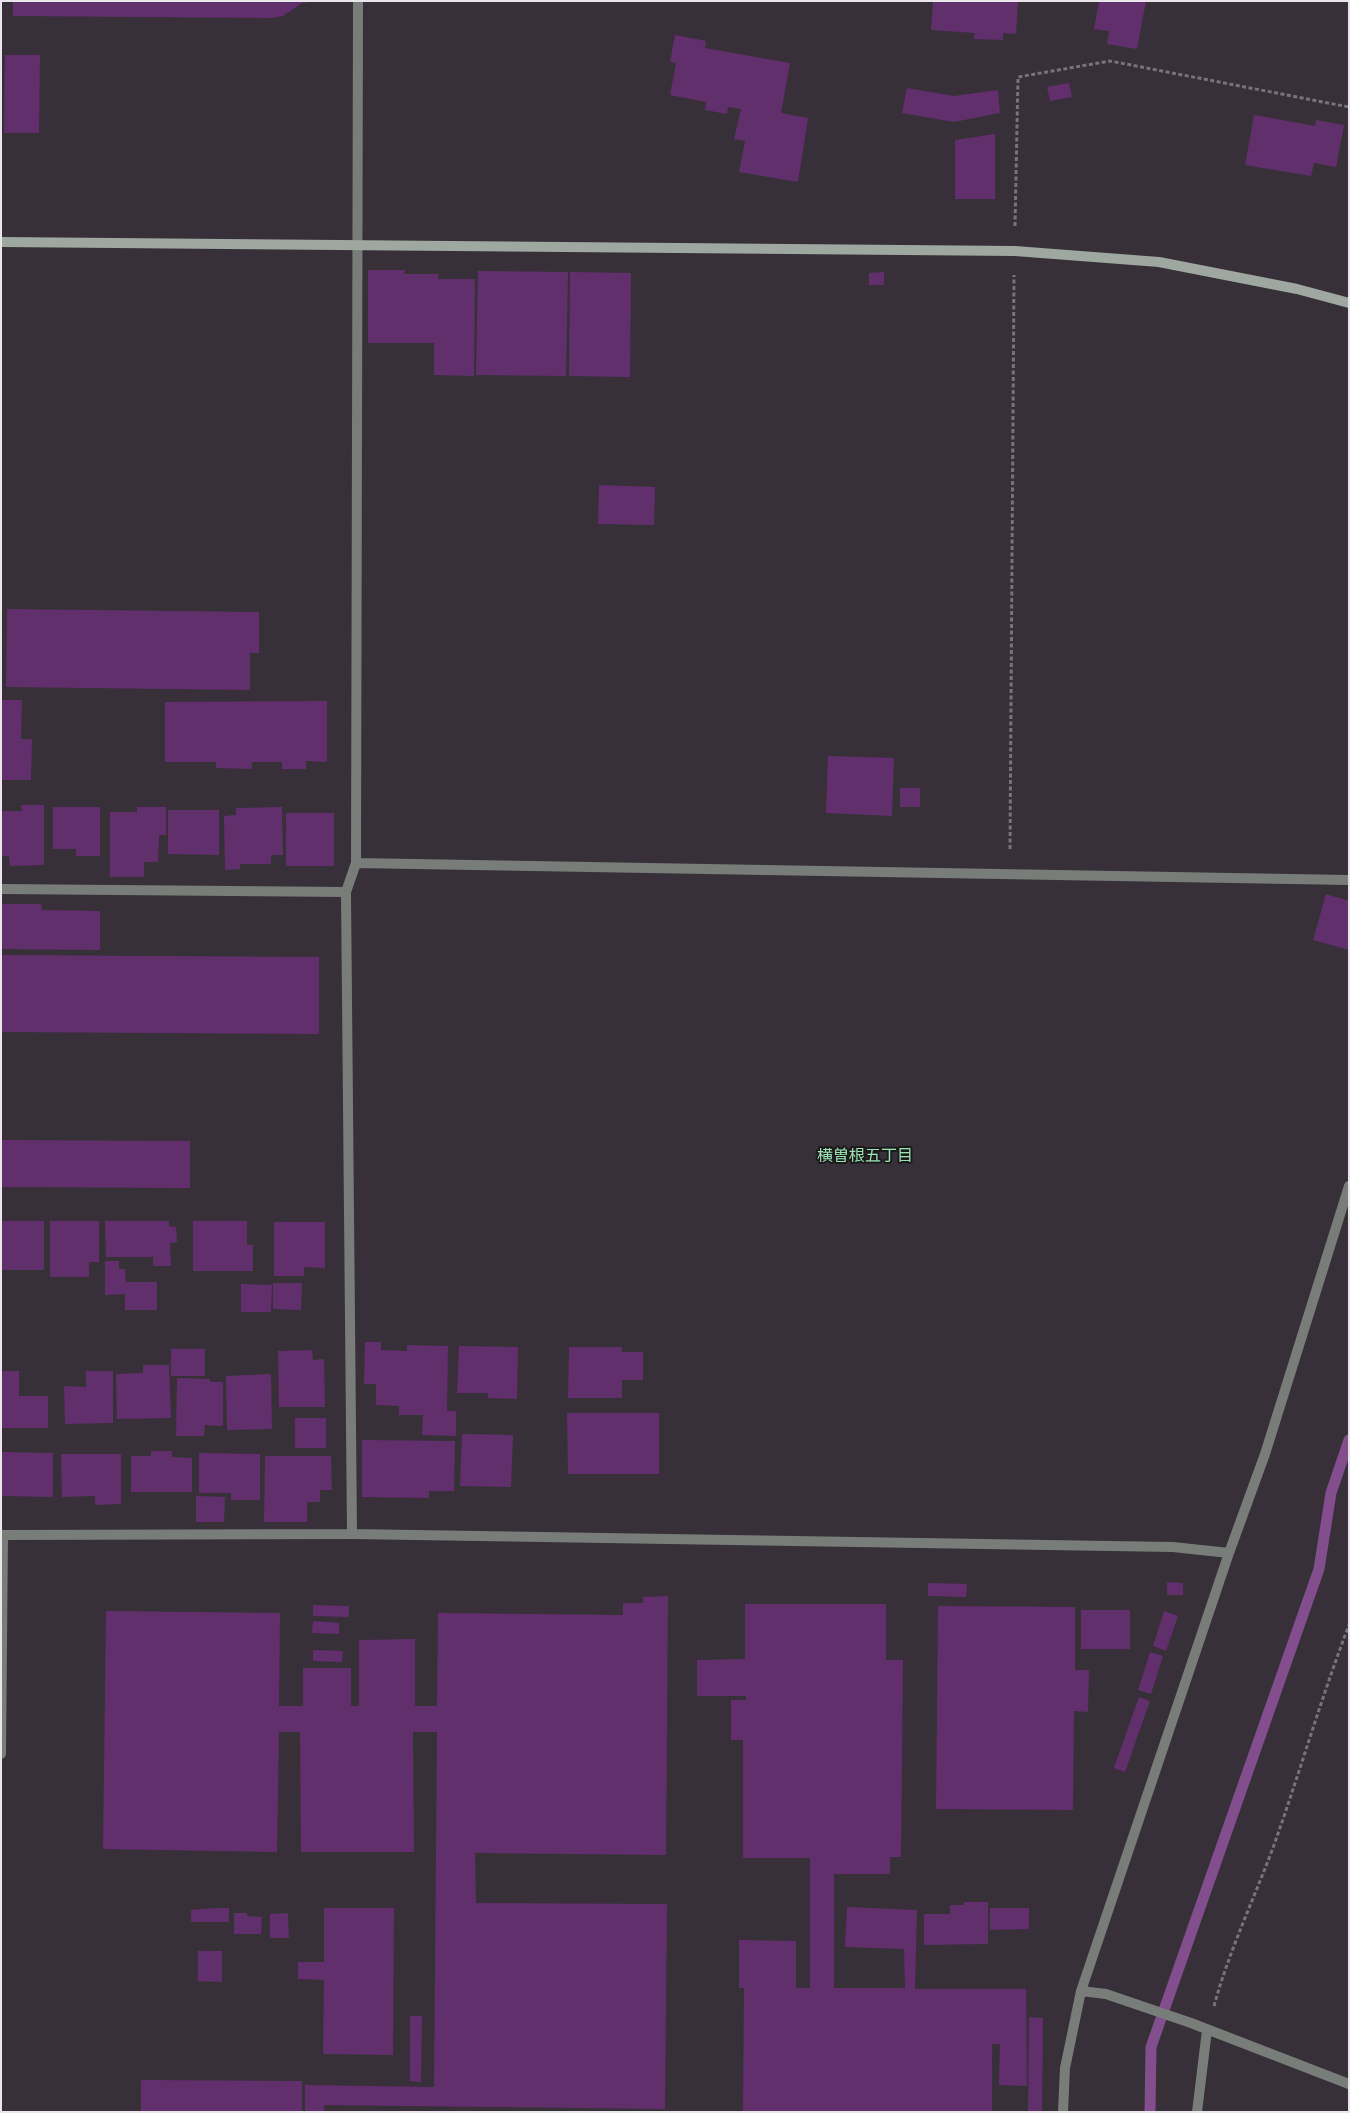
<!DOCTYPE html>
<html>
<head>
<meta charset="utf-8">
<style>
  body { margin:0 }
  #map { position:relative; width:1350px; height:2113px; overflow:hidden; background:#373039; font-family:"Titillium Web",sans-serif }
  canvas { display:block }
  .frame { position:absolute; inset:0; border:2px solid #eae5eb; pointer-events:none }
</style>
</head>
<body>
<div id="map">
<canvas width="1350" height="2113"></canvas>
<div class="frame"></div>
</div>
<script>
const c = document.querySelector('canvas').getContext('2d');
c.lineJoin = 'round';
function trace(path, color, width, dash) { c.strokeStyle = color; c.lineWidth = width; c.lineCap = dash ? 'butt' : 'round'; c.setLineDash(dash || []); c.stroke(path); }
function paint(path, color) { c.fillStyle = color; c.fill(path, 'evenodd'); }
function write(font, color, halo, rows, align = 'center') {
  c.font = font + ' "Titillium Web","Noto Sans JP",sans-serif'; c.lineWidth = 4; c.setLineDash([]); c.textBaseline = 'middle'; c.strokeStyle = halo; c.fillStyle = color; for (const [text, x, y, turn = 0] of rows) {
    c.save(); c.translate(x, y); c.rotate((+turn || 0) * Math.PI / 180); c.textAlign = isNaN(turn) ? turn : align; if (halo) c.strokeText(text, 0, 0); c.fillText(text, 0, 0); c.restore();
  }
}
trace(new Path2D(`
  M 1150,2112 L 1151,2047 L 1319,1569 L 1331,1493 L 1349,1440`), '#824e8e', 11);
paint(new Path2D(`
  M 13,1 L 319,1 L 302,3 L 283,16 L 272,18 L 13,16 Z
  M 933,1 L 1018,1 L 1016,34 L 1003,33 L 1003,40 L 974,39 L 975,33 L 931,30 Z
  M 1099,1 L 1146,1 L 1137,49 L 1107,44 L 1109,31 L 1094,29 Z
  M 675,35 L 706,41 L 705,48 L 790,63 L 781,113 L 808,118 L 798,182 L 739,172 L 745,141 L 734,139 L 741,109 L 728,107 L 727,114 L 705,110 L 706,102 L 670,95 L 676,63 L 670,62 Z
  M 5,55 L 40,55 L 39,133 L 4,133 Z
  M 1069,83 L 1072,97 L 1050,101 L 1047,87 Z
  M 907,88 L 954,96 L 998,90 L 1000,113 L 954,122 L 902,113 Z
  M 1254,115 L 1315,126 L 1316,120 L 1344,125 L 1336,167 L 1314,163 L 1311,176 L 1245,165 Z
  M 995,134 L 995,199 L 955,199 L 955,140 Z
  M 368,270 L 405,270 L 404,274 L 439,274 L 438,279 L 475,279 L 474,376 L 434,375 L 434,343 L 368,343 Z
  M 478,271 L 568,272 L 566,376 L 476,375 Z
  M 570,272 L 631,273 L 630,377 L 569,376 Z
  M 884,272 L 884,285 L 869,285 L 869,273 Z
  M 599,485 L 655,487 L 654,525 L 598,524 Z
  M 7,609 L 259,612 L 259,653 L 250,653 L 250,690 L 6,687 Z
  M 1,700 L 22,700 L 21,739 L 32,739 L 31,780 L 1,780 Z
  M 327,701 L 327,762 L 306,761 L 306,769 L 282,769 L 282,762 L 252,762 L 252,769 L 216,768 L 216,762 L 165,762 L 165,702 Z
  M 828,756 L 894,758 L 892,816 L 826,813 Z
  M 900,788 L 920,788 L 920,807 L 900,807 Z
  M 21,805 L 44,805 L 44,865 L 10,866 L 9,856 L 1,856 L 1,811 L 22,811 Z
  M 53,807 L 100,807 L 100,856 L 76,856 L 76,849 L 53,849 Z
  M 137,807 L 166,807 L 166,835 L 159,835 L 158,862 L 144,862 L 144,877 L 110,877 L 110,812 L 137,812 Z
  M 282,807 L 283,855 L 271,855 L 271,864 L 240,864 L 240,869 L 225,870 L 224,816 L 236,815 L 236,808 Z
  M 168,810 L 219,810 L 219,855 L 168,854 Z
  M 286,813 L 334,813 L 334,866 L 286,866 Z
  M 1326,894 L 1349,901 L 1349,950 L 1313,940 Z
  M 1,904 L 41,904 L 42,910 L 100,911 L 100,950 L 1,949 Z
  M 1,955 L 319,957 L 319,1034 L 1,1032 Z
  M 1,1140 L 190,1141 L 190,1188 L 1,1187 Z
  M 1,1221 L 44,1221 L 44,1270 L 1,1270 Z
  M 50,1221 L 99,1221 L 99,1262 L 89,1262 L 89,1277 L 50,1277 Z
  M 105,1221 L 169,1221 L 169,1226 L 176,1227 L 177,1242 L 170,1243 L 171,1266 L 153,1266 L 153,1257 L 106,1257 Z
  M 193,1221 L 247,1221 L 247,1245 L 253,1245 L 253,1271 L 193,1271 Z
  M 274,1222 L 325,1222 L 325,1268 L 304,1267 L 304,1276 L 274,1276 Z
  M 105,1261 L 119,1261 L 119,1269 L 125,1269 L 126,1282 L 157,1282 L 157,1310 L 125,1310 L 125,1294 L 105,1295 Z
  M 273,1283 L 302,1283 L 301,1310 L 273,1309 Z
  M 241,1284 L 272,1285 L 271,1312 L 241,1312 Z
  M 365,1342 L 381,1342 L 381,1350 L 407,1351 L 407,1345 L 448,1346 L 447,1411 L 456,1411 L 456,1436 L 422,1435 L 423,1415 L 399,1415 L 399,1406 L 376,1405 L 376,1384 L 364,1384 Z
  M 459,1346 L 518,1347 L 517,1399 L 488,1398 L 488,1393 L 457,1393 Z
  M 569,1347 L 622,1347 L 622,1352 L 643,1352 L 643,1380 L 622,1380 L 622,1398 L 568,1398 Z
  M 171,1349 L 205,1349 L 205,1376 L 171,1376 Z
  M 312,1350 L 313,1360 L 324,1359 L 325,1407 L 279,1407 L 278,1351 Z
  M 143,1365 L 169,1365 L 171,1418 L 117,1419 L 116,1374 L 143,1373 Z
  M 1,1371 L 19,1371 L 19,1396 L 48,1396 L 48,1428 L 1,1428 Z
  M 86,1371 L 113,1371 L 113,1423 L 65,1424 L 64,1386 L 86,1387 Z
  M 271,1374 L 272,1429 L 227,1430 L 226,1376 Z
  M 177,1378 L 210,1379 L 210,1382 L 223,1382 L 223,1426 L 205,1425 L 204,1436 L 176,1436 Z
  M 567,1413 L 659,1413 L 659,1474 L 568,1474 Z
  M 295,1418 L 326,1418 L 326,1448 L 295,1448 Z
  M 462,1434 L 513,1435 L 511,1487 L 460,1486 Z
  M 362,1440 L 455,1441 L 454,1491 L 429,1491 L 429,1498 L 362,1497 Z
  M 151,1451 L 172,1451 L 172,1457 L 192,1458 L 192,1492 L 131,1492 L 131,1456 L 151,1456 Z
  M 1,1452 L 53,1453 L 53,1497 L 1,1496 Z
  M 199,1453 L 260,1454 L 260,1500 L 231,1500 L 231,1493 L 199,1493 Z
  M 61,1454 L 121,1454 L 121,1504 L 95,1505 L 95,1496 L 62,1497 Z
  M 265,1456 L 331,1456 L 332,1490 L 320,1490 L 320,1502 L 307,1502 L 307,1522 L 264,1522 Z
  M 196,1496 L 225,1497 L 224,1522 L 196,1522 Z
  M 1167,1582 L 1183,1583 L 1183,1595 L 1167,1595 Z
  M 928,1583 L 967,1584 L 966,1597 L 928,1596 Z
  M 668,1596 L 666,1855 L 475,1853 L 476,1903 L 667,1904 L 665,2109 L 324,2105 L 324,2112 L 305,2112 L 305,2085 L 434,2087 L 437,1732 L 413,1732 L 414,1852 L 301,1852 L 300,1732 L 279,1732 L 277,1852 L 103,1849 L 106,1611 L 280,1613 L 279,1706 L 303,1706 L 303,1668 L 351,1668 L 351,1706 L 359,1706 L 359,1640 L 415,1639 L 415,1706 L 437,1706 L 438,1613 L 623,1615 L 623,1603 L 643,1603 L 643,1597 Z
  M 745,1604 L 886,1604 L 886,1660 L 903,1660 L 901,1857 L 890,1857 L 890,1874 L 834,1874 L 834,1988 L 905,1988 L 904,1949 L 845,1947 L 847,1907 L 917,1910 L 915,1989 L 1026,1989 L 1027,2086 L 999,2085 L 1000,2044 L 992,2044 L 992,2112 L 743,2112 L 744,1988 L 739,1988 L 739,1940 L 796,1941 L 796,1988 L 810,1988 L 810,1858 L 743,1858 L 743,1740 L 731,1740 L 731,1700 L 746,1700 L 746,1696 L 697,1696 L 697,1660 L 745,1659 Z
  M 313,1605 L 349,1606 L 349,1617 L 313,1616 Z
  M 938,1606 L 1075,1607 L 1075,1670 L 1089,1670 L 1088,1712 L 1074,1711 L 1073,1810 L 936,1809 Z
  M 1081,1610 L 1130,1610 L 1130,1649 L 1081,1649 Z
  M 1164,1611 L 1178,1616 L 1166,1651 L 1153,1646 Z
  M 313,1621 L 339,1623 L 339,1634 L 312,1633 Z
  M 313,1650 L 343,1651 L 342,1662 L 313,1661 Z
  M 1150,1652 L 1163,1656 L 1151,1694 L 1138,1690 Z
  M 1139,1697 L 1150,1701 L 1125,1772 L 1114,1768 Z
  M 964,1902 L 988,1902 L 988,1944 L 924,1945 L 924,1914 L 950,1914 L 950,1905 L 964,1905 Z
  M 216,1908 L 229,1908 L 229,1922 L 191,1922 L 191,1910 Z
  M 324,1908 L 394,1908 L 393,2055 L 323,2054 L 324,1980 L 298,1979 L 298,1962 L 324,1962 Z
  M 990,1908 L 1029,1908 L 1029,1929 L 990,1930 Z
  M 234,1913 L 247,1913 L 247,1916 L 262,1917 L 261,1934 L 234,1934 Z
  M 288,1913 L 289,1938 L 270,1938 L 270,1914 Z
  M 198,1951 L 222,1951 L 222,1982 L 198,1981 Z
  M 410,2016 L 422,2016 L 421,2082 L 410,2081 Z
  M 1029,2017 L 1043,2018 L 1042,2112 L 1028,2112 Z
  M 141,2080 L 302,2081 L 302,2112 L 141,2112 Z`), '#622f6d');
trace(new Path2D(`
  M 1015,226 L 1018,77 L 1110,61 L 1349,107
  M 1010,849 L 1014,275
  M 1214,2006 C 1229,1951 1254,1899 1274,1845 C 1300,1772 1321,1698 1349,1625`), '#78727a', 3, [4, 2.5]);
trace(new Path2D(`
  M 356,863 L 1349,880
  M 1,889 L 346,892
  M 352,1534 L 346,892 L 356,863 L 358,1
  M 1,1535 L 352,1534 L 1173,1547 L 1229,1553
  M 1,1754 L 3,1535
  M 1081,1991 L 1106,1994 L 1191,2023 L 1349,2084
  M 1063,2112 L 1065,2068 L 1081,1991 L 1229,1553 L 1265,1454 L 1349,1186
  M 1197,2112 L 1207,2030`), '#787d79', 10);
trace(new Path2D(`
  M 1,242 L 1015,251 L 1159,262 L 1297,289 L 1349,303`), '#9fa7a1', 10);
write('16px', '#9be3b1', '#1d1a1d', [
  ["横曽根五丁目",865,1157]
]);
</script>
</body>
</html>
